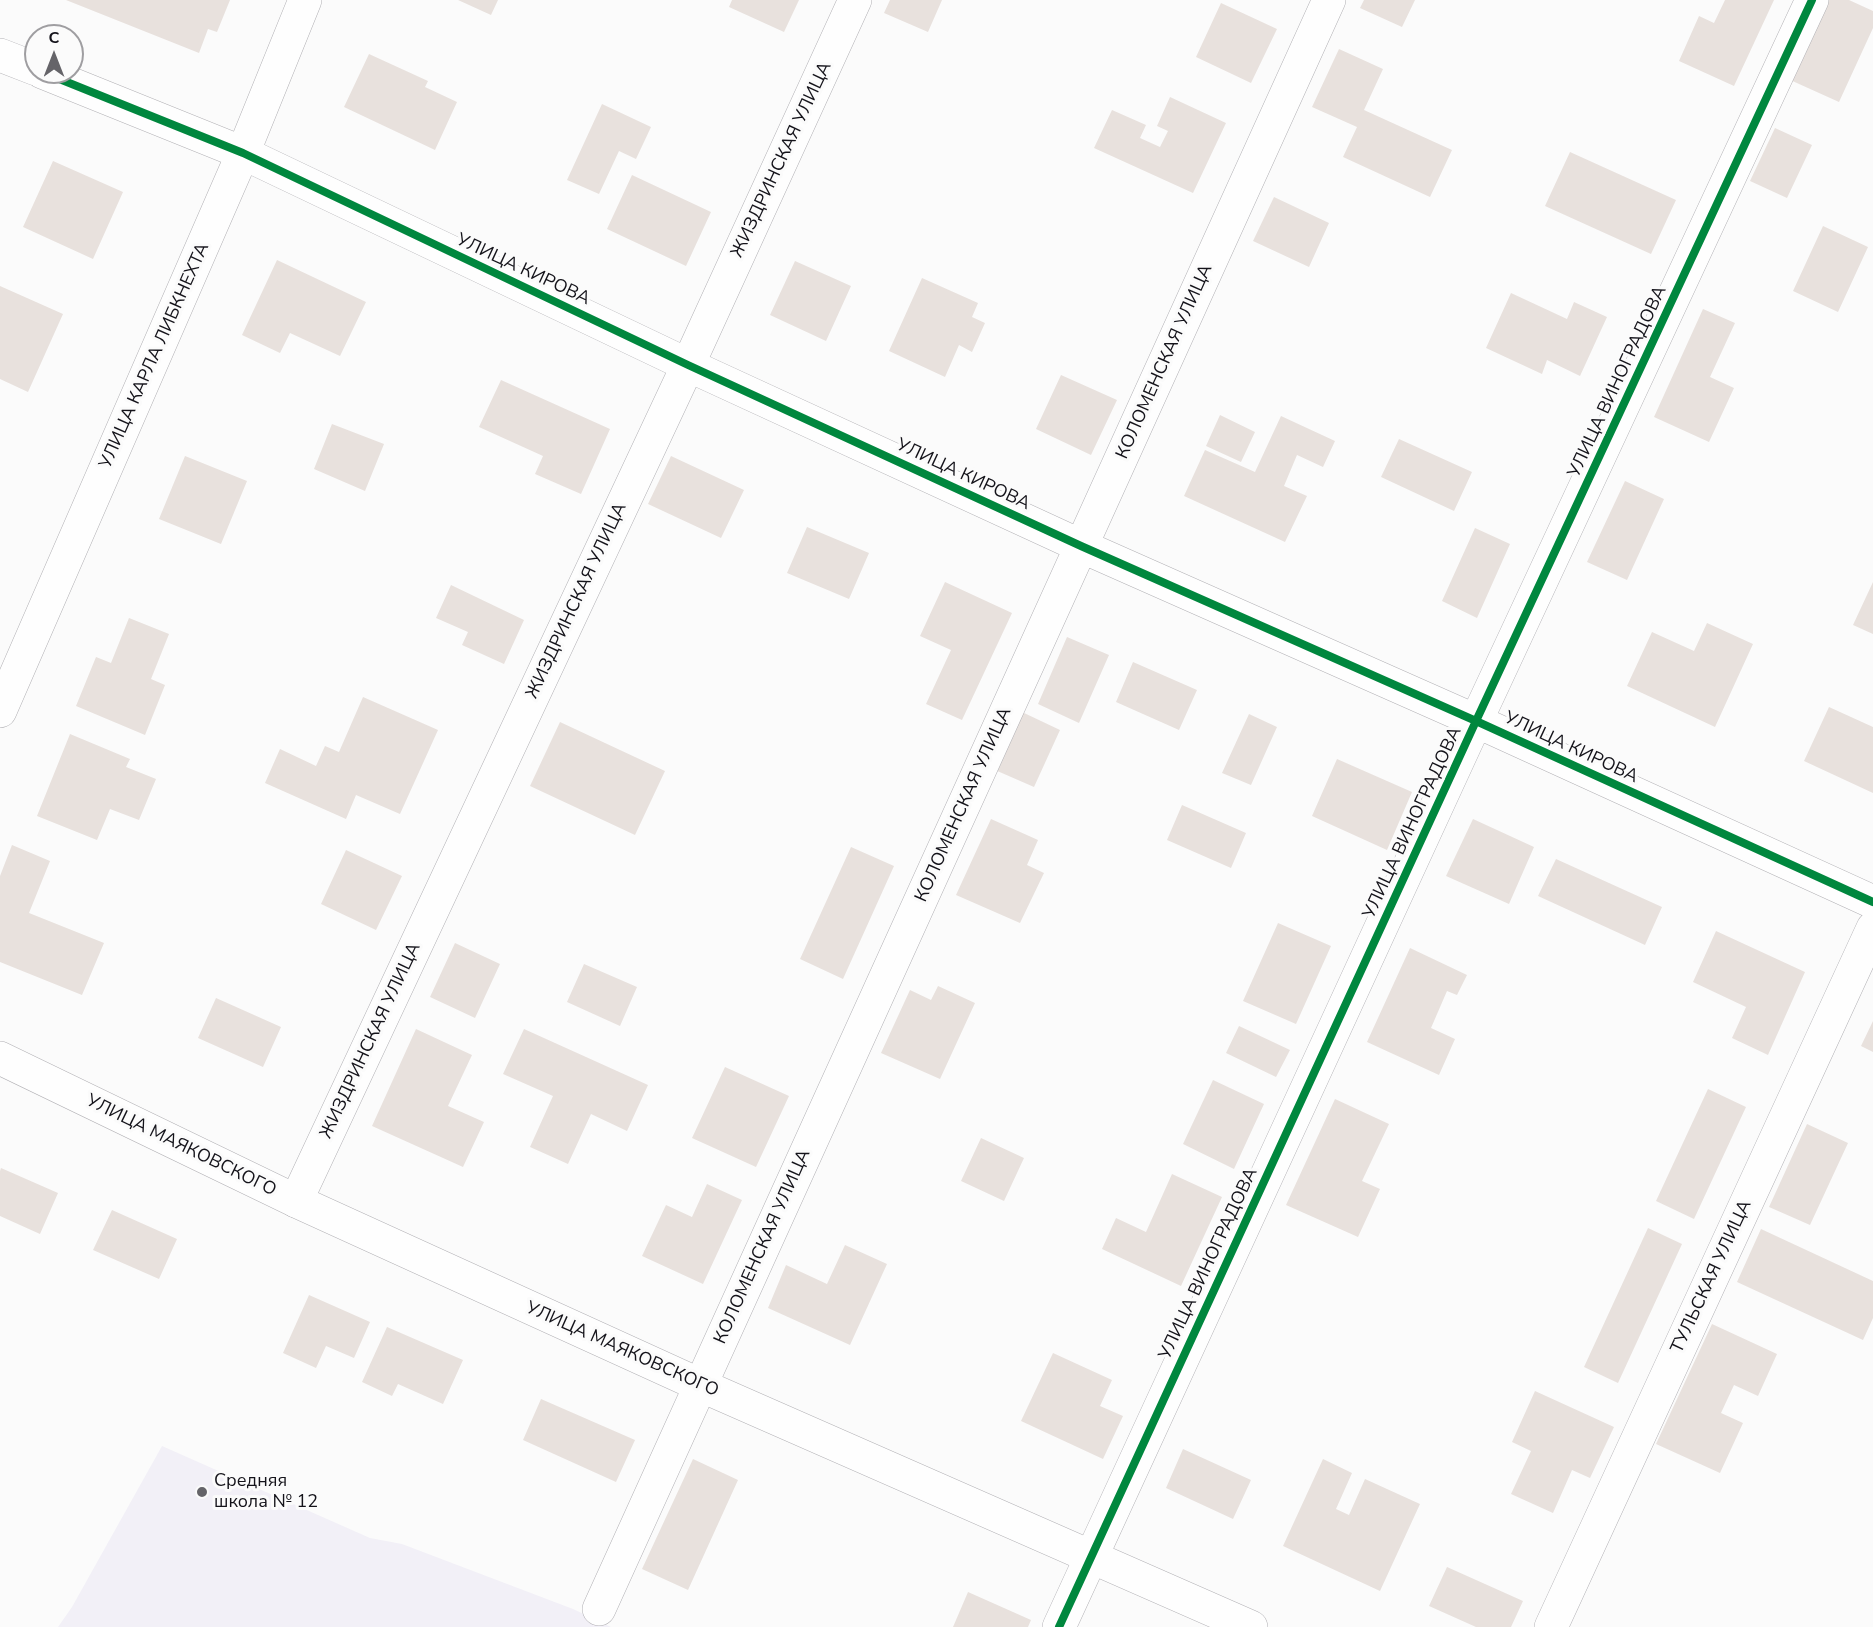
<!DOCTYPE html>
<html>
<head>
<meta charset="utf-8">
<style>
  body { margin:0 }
  #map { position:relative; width:1873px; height:1627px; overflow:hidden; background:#fbfbfb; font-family:"Nunito Sans",sans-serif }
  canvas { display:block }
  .north { position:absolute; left:24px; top:24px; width:60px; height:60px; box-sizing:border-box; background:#fbfbfb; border:2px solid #9f9ea1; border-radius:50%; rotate:0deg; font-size:16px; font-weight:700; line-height:24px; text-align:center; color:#14131a }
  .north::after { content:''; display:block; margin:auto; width:21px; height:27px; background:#656469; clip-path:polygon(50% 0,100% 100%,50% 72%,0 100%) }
</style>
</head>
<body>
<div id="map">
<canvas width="1873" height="1627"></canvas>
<div class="north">С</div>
</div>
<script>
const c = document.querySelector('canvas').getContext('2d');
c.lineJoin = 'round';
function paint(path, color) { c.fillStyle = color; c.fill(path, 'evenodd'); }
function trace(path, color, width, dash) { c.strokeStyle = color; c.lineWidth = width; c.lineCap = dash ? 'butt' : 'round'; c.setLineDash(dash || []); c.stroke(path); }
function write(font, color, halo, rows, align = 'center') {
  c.font = font + ' "Nunito Sans",sans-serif'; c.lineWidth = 6; c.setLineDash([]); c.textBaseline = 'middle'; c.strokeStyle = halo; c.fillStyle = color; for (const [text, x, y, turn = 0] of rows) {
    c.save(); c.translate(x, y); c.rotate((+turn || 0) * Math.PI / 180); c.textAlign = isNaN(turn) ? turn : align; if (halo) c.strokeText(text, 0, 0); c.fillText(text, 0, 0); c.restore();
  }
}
paint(new Path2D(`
  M 162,1446 L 370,1538 L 402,1544 L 573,1609 L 611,1627 L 58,1627 L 72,1607 Z`), '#f2f0f7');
paint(new Path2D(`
  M 66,0 L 230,0 L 217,32 L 208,29 L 199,53 Z
  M 458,0 L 498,0 L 491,15 Z
  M 732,0 L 799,0 L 784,32 L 729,7 Z
  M 890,0 L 942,0 L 928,32 L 884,13 Z
  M 1364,0 L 1415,0 L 1402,27 L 1360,8 Z
  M 1725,0 L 1774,0 L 1734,86 L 1679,61 L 1699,16 L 1714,23 Z
  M 1825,0 L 1849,0 L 1873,11 L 1873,28 L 1839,102 L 1788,79 Z
  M 1221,3 L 1277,29 L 1251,83 L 1196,57 Z
  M 1339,49 L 1383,69 L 1364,110 L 1452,150 L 1430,197 L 1343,157 L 1357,127 L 1312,107 Z
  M 369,54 L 428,81 L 425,87 L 457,102 L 435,150 L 344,107 Z
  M 1170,97 L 1226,123 L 1193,193 L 1094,148 L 1112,110 L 1146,125 L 1140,138 L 1160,147 L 1168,131 L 1157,126 Z
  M 602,104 L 651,127 L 636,159 L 619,151 L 599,194 L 567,180 Z
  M 1775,128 L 1812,145 L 1787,198 L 1750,181 Z
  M 1570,152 L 1676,200 L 1651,254 L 1545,206 Z
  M 53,161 L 123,192 L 93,259 L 23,227 Z
  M 632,175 L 711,212 L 686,266 L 607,229 Z
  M 1274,197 L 1329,223 L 1309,267 L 1253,241 Z
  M 1823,226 L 1868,247 L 1838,312 L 1793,291 Z
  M 277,260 L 366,302 L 340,356 L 290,333 L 280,353 L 242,335 Z
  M 795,261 L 851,286 L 826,341 L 770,315 Z
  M 922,278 L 978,303 L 972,317 L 985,323 L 972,352 L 959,345 L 945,377 L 889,351 Z
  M 0,286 L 63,314 L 28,392 L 0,379 Z
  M 1511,293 L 1567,319 L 1574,302 L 1607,317 L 1580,376 L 1547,360 L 1542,374 L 1486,348 Z
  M 1703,309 L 1735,323 L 1710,377 L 1734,388 L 1709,442 L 1654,417 Z
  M 1061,375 L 1117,400 L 1091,455 L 1036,429 Z
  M 501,380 L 610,429 L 581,494 L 535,474 L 543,456 L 479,427 Z
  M 1220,415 L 1255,432 L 1241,462 L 1206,446 Z
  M 1281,416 L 1335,441 L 1323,467 L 1297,455 L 1284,486 L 1307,496 L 1285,542 L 1184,496 L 1205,450 L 1255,472 Z
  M 332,424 L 384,444 L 365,491 L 314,469 Z
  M 1399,439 L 1472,472 L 1454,511 L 1381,477 Z
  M 185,456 L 247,481 L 221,544 L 159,519 Z
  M 671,456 L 744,490 L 721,538 L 648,504 Z
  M 1625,481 L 1664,499 L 1627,580 L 1587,562 Z
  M 807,527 L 869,553 L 849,599 L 787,573 Z
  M 1475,528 L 1510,544 L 1477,618 L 1442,601 Z
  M 945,582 L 1012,613 L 962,720 L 926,704 L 951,650 L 920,636 Z
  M 1873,582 L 1873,634 L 1853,625 Z
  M 451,585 L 524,620 L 504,664 L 462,645 L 468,632 L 436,618 Z
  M 129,618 L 169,634 L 151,679 L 165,685 L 145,735 L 76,706 L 96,657 L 111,663 Z
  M 1707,623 L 1753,644 L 1715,727 L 1627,686 L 1652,632 L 1694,651 Z
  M 1067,637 L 1109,655 L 1079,723 L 1038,704 Z
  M 1133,662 L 1197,690 L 1179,730 L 1116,702 Z
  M 363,697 L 438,730 L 400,814 L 356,795 L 346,819 L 265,783 L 280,749 L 316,766 L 325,746 L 339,752 Z
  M 1829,707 L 1873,727 L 1873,793 L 1804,761 Z
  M 1022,712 L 1060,730 L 1034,787 L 995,770 Z
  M 1249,714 L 1277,727 L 1251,785 L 1222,773 Z
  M 560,722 L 665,771 L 635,835 L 530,786 Z
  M 70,734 L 130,759 L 126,767 L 156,779 L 139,820 L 110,809 L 97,840 L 37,816 Z
  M 1337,759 L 1412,792 L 1387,850 L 1312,816 Z
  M 1182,805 L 1246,833 L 1231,868 L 1167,840 Z
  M 991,819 L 1038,840 L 1027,865 L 1044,873 L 1020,923 L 956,895 Z
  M 1473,819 L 1534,847 L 1509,904 L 1446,876 Z
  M 12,845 L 50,861 L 29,913 L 104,943 L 82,995 L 0,962 L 0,876 Z
  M 851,847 L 894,866 L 843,979 L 800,959 Z
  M 346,850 L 402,876 L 376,930 L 321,904 Z
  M 1556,859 L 1662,907 L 1645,945 L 1538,896 Z
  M 1278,923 L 1331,946 L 1296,1024 L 1243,1001 Z
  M 1716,931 L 1805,972 L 1768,1055 L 1732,1038 L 1746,1007 L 1693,982 Z
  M 455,943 L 500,964 L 475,1018 L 430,997 Z
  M 1410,948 L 1467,975 L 1457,995 L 1447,991 L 1431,1028 L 1455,1039 L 1439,1075 L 1367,1042 Z
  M 584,964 L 637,987 L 620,1026 L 567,1002 Z
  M 938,986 L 975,1003 L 940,1079 L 881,1053 L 910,990 L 931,1000 Z
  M 216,998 L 281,1027 L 263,1067 L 198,1038 Z
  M 1873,1021 L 1873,1052 L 1861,1046 Z
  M 1239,1026 L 1290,1050 L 1276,1077 L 1226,1053 Z
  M 416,1029 L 472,1055 L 448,1106 L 484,1122 L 463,1167 L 372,1126 Z
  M 524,1029 L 648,1085 L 627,1131 L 591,1114 L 568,1164 L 530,1147 L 553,1096 L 503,1074 Z
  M 725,1067 L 789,1096 L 756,1167 L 692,1138 Z
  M 1213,1080 L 1264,1104 L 1234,1169 L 1183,1144 Z
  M 1708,1089 L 1746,1107 L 1694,1219 L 1656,1201 Z
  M 1335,1099 L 1389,1124 L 1362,1181 L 1380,1189 L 1358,1237 L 1286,1205 Z
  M 1807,1124 L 1848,1143 L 1810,1225 L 1769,1207 Z
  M 981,1138 L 1024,1158 L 1004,1201 L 961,1181 Z
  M 1,1168 L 58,1193 L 40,1234 L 0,1216 L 0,1171 Z
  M 1172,1174 L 1222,1197 L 1181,1286 L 1102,1249 L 1116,1218 L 1146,1232 Z
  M 707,1184 L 742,1200 L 703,1284 L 642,1256 L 666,1205 L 692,1217 Z
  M 112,1210 L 177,1239 L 159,1279 L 93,1250 Z
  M 1648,1228 L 1682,1244 L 1618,1383 L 1584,1367 Z
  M 1761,1229 L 1873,1281 L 1873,1318 L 1863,1340 L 1737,1282 Z
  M 845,1245 L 887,1264 L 850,1345 L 768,1308 L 786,1265 L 827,1284 Z
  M 309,1295 L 370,1322 L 354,1358 L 326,1346 L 316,1368 L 283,1353 Z
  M 1712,1324 L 1777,1354 L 1758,1396 L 1734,1385 L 1721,1413 L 1743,1423 L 1720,1473 L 1656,1444 Z
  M 387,1327 L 463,1360 L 443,1404 L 398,1384 L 392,1396 L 362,1382 Z
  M 1053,1353 L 1112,1380 L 1100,1406 L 1123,1416 L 1103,1459 L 1021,1421 Z
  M 1535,1391 L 1614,1427 L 1590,1478 L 1572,1470 L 1553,1513 L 1511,1494 L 1531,1451 L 1512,1442 Z
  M 541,1399 L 635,1440 L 616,1482 L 523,1440 Z
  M 1183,1449 L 1251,1480 L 1233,1519 L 1166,1488 Z
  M 693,1459 L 738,1480 L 688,1590 L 642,1569 Z
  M 1323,1459 L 1352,1473 L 1336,1509 L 1349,1515 L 1365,1479 L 1420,1504 L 1380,1591 L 1283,1546 Z
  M 1447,1567 L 1523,1601 L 1511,1627 L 1476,1627 L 1429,1606 Z
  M 968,1592 L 1031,1620 L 1028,1627 L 953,1627 Z`), '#e8e1dd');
const minor = new Path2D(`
  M 0,55 L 36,69
  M 42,72 L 243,153 L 688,365 L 1081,546 L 1476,721 L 1873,902
  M 296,1201 L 688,365 L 855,0
  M 599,1609 L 1329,0
  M 1059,1627 L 1476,721 L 1812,0
  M 1551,1627 L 1873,928`);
const tertiary = new Path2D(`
  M 0,711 L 243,153 L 305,0
  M 0,1058 L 296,1201 L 700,1385 L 1251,1627`);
trace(minor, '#b2b1b5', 34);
trace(tertiary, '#b2b1b5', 34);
trace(minor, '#fefefe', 33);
trace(tertiary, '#fefefe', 33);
trace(new Path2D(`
  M 42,72 L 243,153 L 688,365 L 1081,546 L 1476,721 L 1873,902
  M 1059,1627 L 1476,721 L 1812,0`), '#00873e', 8);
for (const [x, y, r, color] of [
  [202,1492,6,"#656469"]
]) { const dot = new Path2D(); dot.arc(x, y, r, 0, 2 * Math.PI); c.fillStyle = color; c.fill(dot); trace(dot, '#fbfbfb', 2); }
write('18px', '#14131a', '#fbfbfb', [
  ["ЖИЗДРИНСКАЯ УЛИЦА",782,160,-65],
  ["УЛИЦА КИРОВА",523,270,25],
  ["УЛИЦА КАРЛА ЛИБКНЕХТА",155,356,-66],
  ["КОЛОМЕНСКАЯ УЛИЦА",1165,362,-66],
  ["УЛИЦА ВИНОГРАДОВА",1618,382,-65],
  ["УЛИЦА КИРОВА",963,475,25],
  ["ЖИЗДРИНСКАЯ УЛИЦА",577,601,-65],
  ["УЛИЦА КИРОВА",1571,748,25],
  ["КОЛОМЕНСКАЯ УЛИЦА",964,805,-66],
  ["УЛИЦА ВИНОГРАДОВА",1413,823,-65],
  ["ЖИЗДРИНСКАЯ УЛИЦА",371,1041,-65],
  ["УЛИЦА МАЯКОВСКОГО",181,1146,26],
  ["КОЛОМЕНСКАЯ УЛИЦА",763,1247,-66],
  ["УЛИЦА ВИНОГРАДОВА",1209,1264,-65],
  ["ТУЛЬСКАЯ УЛИЦА",1712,1277,-65],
  ["УЛИЦА МАЯКОВСКОГО",622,1350,24]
]);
write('18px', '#14131a', '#fbfbfb', [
  ["Средняя",214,1482],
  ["школа № 12",214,1503]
], 'left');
</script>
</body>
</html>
